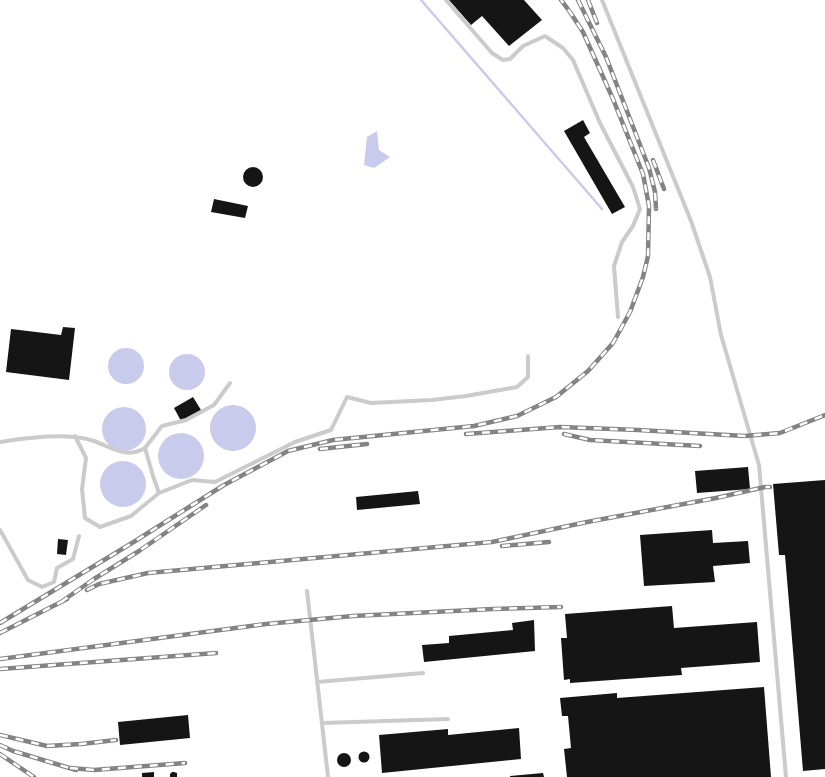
<!DOCTYPE html>
<html>
<head>
<meta charset="utf-8">
<style>
  body { margin:0 }
  canvas { display:block; background:#fff }
</style>
</head>
<body>
<canvas width="825" height="777"></canvas>
<script>
const c = document.querySelector('canvas').getContext('2d');
c.lineJoin = 'round';
function paint(path, color) { c.fillStyle = color; c.fill(path, 'evenodd'); }
function trace(path, color, width, dash) { c.strokeStyle = color; c.lineWidth = width; c.lineCap = dash ? 'butt' : 'round'; c.setLineDash(dash || []); c.stroke(path); }
paint(new Path2D(`
  M 377,131 L 379,150 L 390,157 L 374,168 L 364,165 L 367,137 Z
  M108 366a18 18 0 1 1 36 0a18 18 0 1 1-36 0Z
  M169 372a18 18 0 1 1 36 0a18 18 0 1 1-36 0Z
  M210 428a23 23 0 1 1 46 0a23 23 0 1 1-46 0Z
  M102 429a22 22 0 1 1 44 0a22 22 0 1 1-44 0Z
  M158 456a23 23 0 1 1 46 0a23 23 0 1 1-46 0Z
  M100 484a23 23 0 1 1 46 0a23 23 0 1 1-46 0Z`), '#c8cbec');
trace(new Path2D(`
  M 421,0 L 602,209`), '#c8cbec', 2.5);
paint(new Path2D(`
  M 449,0 L 524,0 L 542,20 L 509,46 L 482,16 L 471,25 Z
  M 583,120 L 590,133 L 584,137 L 625,207 L 612,214 L 564,131 Z
  M243 177a10 10 0 1 1 20 0a10 10 0 1 1-20 0Z
  M 214,199 L 248,206 L 245,218 L 211,212 Z
  M 63,327 L 75,328 L 69,380 L 6,372 L 11,329 L 61,335 Z
  M 193,397 L 201,410 L 181,421 L 174,408 Z
  M 748,467 L 750,489 L 697,493 L 695,471 Z
  M 825,480 L 825,769 L 803,771 L 785,555 L 779,555 L 773,484 Z
  M 418,491 L 420,504 L 357,510 L 356,497 Z
  M 712,530 L 713,543 L 748,541 L 750,563 L 713,566 L 715,582 L 644,586 L 640,535 Z
  M 58,539 L 68,540 L 66,555 L 57,554 Z
  M 672,606 L 674,628 L 757,622 L 760,662 L 681,668 L 682,675 L 570,683 L 570,679 L 564,680 L 561,638 L 567,638 L 565,614 Z
  M 534,620 L 535,651 L 424,662 L 422,645 L 449,643 L 449,636 L 513,630 L 512,623 Z
  M 764,687 L 771,777 L 567,777 L 564,749 L 571,748 L 568,716 L 562,716 L 560,698 L 617,693 L 617,698 Z
  M 188,715 L 190,738 L 120,745 L 118,722 Z
  M 519,728 L 521,759 L 382,773 L 379,735 L 448,729 L 448,735 Z
  M358.5 757a5.5 5.5 0 1 1 11 0a5.5 5.5 0 1 1-11 0Z
  M337 760a7 7 0 1 1 14 0a7 7 0 1 1-14 0Z
  M 154,772 L 154,777 L 142,777 L 142,773 Z
  M 172,772 L 174,772 L 177,773 L 177,777 L 170,777 L 170,774 Z
  M 543,773 L 544,777 L 510,777 L 510,776 Z`), '#151515');
trace(new Path2D(`
  M 446,0 L 492,53 L 503,60 L 510,59 L 523,46 L 545,36 L 563,48 L 573,60 L 600,123 L 633,187 L 640,209 L 633,226 L 622,242 L 614,266 L 618,317
  M 602,0 L 691,221 L 710,277 L 721,335 L 759,465 L 786,777
  M 75,436 L 86,458 L 82,489 L 85,518 L 100,527 L 131,516 L 159,493 L 192,480 L 215,482 L 295,442 L 331,430 L 347,397 L 371,403 L 432,400 L 466,396 L 517,387 L 528,377 L 528,356
  M 0,442 C 27,438 67,432 94,441 C 113,448 126,459 145,448
  M 159,493 L 153,476 L 145,448 L 162,426 L 186,420 L 214,405 L 230,383
  M 0,530 L 28,580 L 42,587 L 54,582 L 57,568 L 73,559 L 79,536
  M 307,591 L 328,777
  M 317,682 L 423,673
  M 323,723 L 448,719`), '#cbcbcb', 4);
const rail = new Path2D(`
  M 578,0 L 606,57 L 649,168 L 655,192 L 656,209
  M 588,0 L 597,23
  M 653,160 L 664,189
  M 466,434 L 560,427 L 638,430 L 745,436 L 780,433 L 825,415
  M 564,434 L 590,440 L 700,446
  M 320,449 L 367,444
  M 502,546 L 549,542
  M 87,590 L 99,584 L 148,573 L 492,542 L 587,522 L 716,498 L 765,487 L 770,487
  M 61,602 L 94,579 L 139,551 L 206,505
  M 0,623 L 132,543 L 224,485 L 288,451 L 333,440 L 474,426 L 517,416 L 556,397 L 588,371 L 613,343 L 630,312 L 643,277 L 648,256 L 649,206 L 643,174 L 613,99 L 583,32 L 570,12 L 561,0
  M 0,633 L 67,599
  M 0,659 L 266,624 L 353,616 L 493,609 L 561,607
  M 0,669 L 216,653
  M 0,735 L 47,746 L 81,744 L 116,740
  M 0,745 L 13,751 L 76,770
  M 0,754 L 34,777
  M 70,768 L 94,770 L 185,763`);
trace(rail, '#838383', 4.5);
trace(rail, '#fff', 2.5, [8]);
</script>
</body>
</html>
